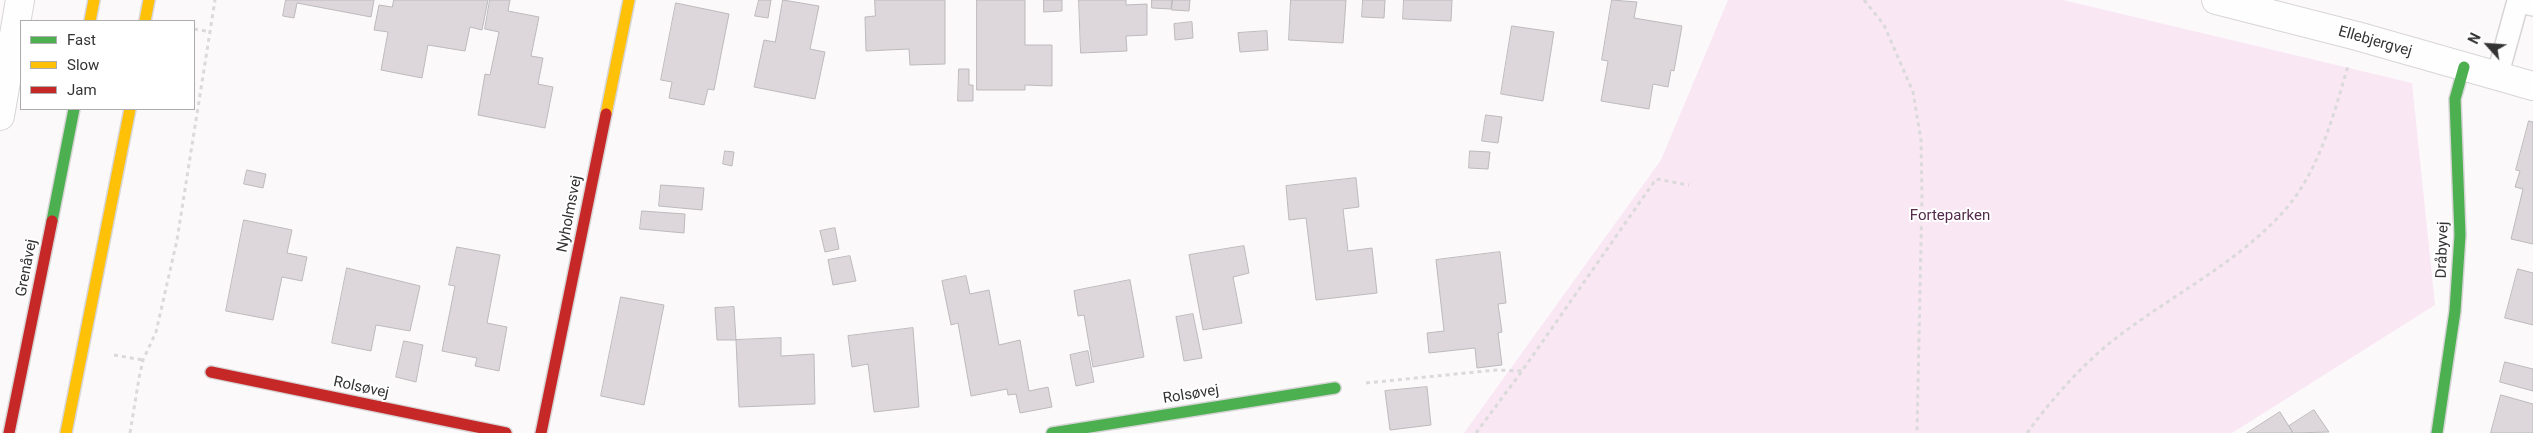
<!DOCTYPE html>
<html>
<head>
<meta charset="utf-8">
<style>
  body { margin:0 }
  #map { position:relative; width:2533px; height:433px; overflow:hidden; background:#fcf9fb; font-family:Roboto,sans-serif }
  canvas { display:block }
  .legend { position:absolute; left:20px; top:20px; width:175px; height:90px; box-sizing:border-box; background:#fff; border:1px solid #aeadae; margin:0; padding:6px 9px; list-style:none; font-size:15px; color:#343334 }
  .legend li { display:flex; align-items:center; gap:10px; height:25px }
  .legend b { width:25px; border:1px solid #aeadae }
  .north { position:absolute; left:2463px; top:20px; width:50px; height:50px; -webkit-text-stroke:4px #fff; paint-order:stroke; rotate:296deg; font-size:14px; font-weight:700; line-height:20px; text-align:center; color:#343334 }
  .north::after { content:''; display:block; margin:auto; width:18px; height:22px; background:#343334; clip-path:polygon(50% 0,100% 100%,50% 72%,0 100%) }
</style>
</head>
<body>
<div id="map">
<canvas width="2533" height="433"></canvas>
<ul class="legend">
<li><b style="height:6px;background:#4caf50"></b>Fast</li>
<li><b style="height:6px;background:#ffc107"></b>Slow</li>
<li><b style="height:6px;background:#c62828"></b>Jam</li>
</ul>
<div class="north">N</div>
</div>
<script>
const c = document.querySelector('canvas').getContext('2d');
c.lineJoin = 'round';
function paint(path, color) { c.fillStyle = color; c.fill(path, 'evenodd'); }
function trace(path, color, width, dash) { c.strokeStyle = color; c.lineWidth = width; c.lineCap = dash ? 'butt' : 'round'; c.setLineDash(dash || []); c.stroke(path); }
function write(font, color, halo, rows, align = 'center') {
  c.font = font + ' Roboto,sans-serif'; c.lineWidth = 4; c.setLineDash([]); c.textBaseline = 'middle'; c.strokeStyle = halo; c.fillStyle = color; for (const [text, x, y, turn = 0] of rows) {
    c.save(); c.translate(x, y); c.rotate((+turn || 0) * Math.PI / 180); c.textAlign = isNaN(turn) ? turn : align; if (halo) c.strokeText(text, 0, 0); c.fillText(text, 0, 0); c.restore();
  }
}
paint(new Path2D(`
  M 1728,0 L 2063,0 L 2412,83 L 2435,305 L 2232,433 L 1464,433 L 1661,160 Z`), '#f9e7f4');
const building = new Path2D(`
  M 286,0 L 374,0 L 371,17 L 297,3 L 294,18 L 283,16 Z
  M 394,0 L 488,0 L 482,30 L 470,27 L 465,51 L 428,45 L 422,78 L 381,70 L 388,32 L 374,30 L 379,5 L 392,7 Z
  M 490,0 L 510,0 L 508,11 L 539,17 L 531,56 L 543,58 L 538,84 L 553,87 L 545,128 L 478,115 L 485,74 L 490,75 L 499,32 L 485,29 Z
  M 759,0 L 771,0 L 768,18 L 755,16 Z
  M 783,0 L 819,6 L 810,49 L 825,52 L 815,99 L 754,87 L 764,40 L 775,42 Z
  M 875,0 L 945,0 L 945,64 L 910,65 L 909,49 L 866,51 L 865,17 L 875,16 Z
  M 977,0 L 1025,0 L 1025,45 L 1052,45 L 1052,86 L 1025,85 L 1025,90 L 977,90 Z
  M 1044,0 L 1062,0 L 1062,11 L 1044,12 Z
  M 1079,0 L 1126,0 L 1126,5 L 1147,4 L 1147,35 L 1126,36 L 1127,51 L 1081,53 Z
  M 1152,0 L 1172,0 L 1171,9 L 1152,8 Z
  M 1173,0 L 1190,0 L 1189,11 L 1172,10 Z
  M 1291,0 L 1346,0 L 1343,43 L 1289,40 Z
  M 1363,0 L 1385,0 L 1384,18 L 1362,17 Z
  M 1404,0 L 1452,0 L 1451,21 L 1403,19 Z
  M 1612,0 L 1637,2 L 1634,18 L 1682,26 L 1674,71 L 1671,70 L 1668,87 L 1653,84 L 1649,109 L 1601,101 L 1608,61 L 1602,60 Z
  M 676,3 L 729,14 L 714,90 L 708,89 L 704,105 L 669,98 L 672,82 L 661,80 Z
  M 1192,22 L 1193,38 L 1175,40 L 1174,24 Z
  M 1512,26 L 1554,32 L 1543,101 L 1501,94 Z
  M 1267,31 L 1268,50 L 1240,52 L 1238,33 Z
  M 959,69 L 969,69 L 969,85 L 973,85 L 973,101 L 958,101 Z
  M 1486,115 L 1502,117 L 1498,143 L 1482,141 Z
  M 2529,121 L 2533,122 L 2533,244 L 2511,239 L 2523,189 L 2515,187 L 2520,171 L 2516,170 Z
  M 725,151 L 734,152 L 732,166 L 723,164 Z
  M 1470,151 L 1490,152 L 1488,169 L 1469,168 Z
  M 247,170 L 266,174 L 263,188 L 244,184 Z
  M 1356,178 L 1359,207 L 1343,209 L 1348,251 L 1372,248 L 1377,293 L 1316,300 L 1306,218 L 1289,220 L 1286,186 Z
  M 661,185 L 704,188 L 702,210 L 659,206 Z
  M 642,211 L 685,214 L 684,233 L 640,229 Z
  M 244,220 L 292,230 L 287,253 L 307,257 L 302,281 L 282,277 L 273,320 L 226,311 Z
  M 835,228 L 839,249 L 825,252 L 820,231 Z
  M 1244,246 L 1249,273 L 1233,277 L 1242,323 L 1203,330 L 1189,255 Z
  M 457,247 L 500,255 L 487,323 L 507,327 L 499,371 L 475,366 L 477,358 L 442,351 L 455,286 L 449,285 Z
  M 1500,252 L 1506,303 L 1498,304 L 1502,332 L 1498,333 L 1502,365 L 1477,368 L 1475,348 L 1429,353 L 1427,333 L 1444,331 L 1436,260 Z
  M 850,256 L 856,281 L 833,285 L 828,260 Z
  M 347,268 L 420,286 L 410,331 L 376,325 L 371,351 L 332,343 Z
  M 2518,269 L 2533,273 L 2533,325 L 2505,318 Z
  M 966,276 L 970,294 L 989,290 L 999,345 L 1020,340 L 1029,391 L 1048,387 L 1052,407 L 1020,413 L 1016,394 L 1008,395 L 1007,389 L 971,396 L 958,323 L 951,325 L 942,281 Z
  M 1130,280 L 1144,357 L 1093,367 L 1084,315 L 1078,316 L 1074,291 Z
  M 621,297 L 664,305 L 644,405 L 601,396 Z
  M 734,307 L 736,340 L 717,340 L 715,308 Z
  M 1193,314 L 1202,358 L 1184,361 L 1176,317 Z
  M 913,328 L 919,407 L 874,412 L 868,364 L 852,367 L 848,336 Z
  M 781,338 L 781,356 L 814,354 L 815,404 L 739,407 L 736,340 Z
  M 404,341 L 423,345 L 416,382 L 396,377 Z
  M 1088,351 L 1094,382 L 1076,386 L 1070,355 Z
  M 2505,362 L 2533,369 L 2533,391 L 2500,382 Z
  M 1427,387 L 1431,425 L 1390,430 L 1385,391 Z
  M 2501,395 L 2533,404 L 2533,433 L 2491,433 Z
  M 2314,410 L 2329,432 L 2293,433 L 2289,426 Z
  M 2280,412 L 2293,433 L 2247,433 Z`);
paint(building, '#ddd6db');
trace(building, '#bcbabb', 1);
const lane = new Path2D(`
  M 2497,77 L 2518,1 L 2533,5`);
const street = new Path2D(`
  M 2216,0 L 2357,36 L 2533,86
  M 0,116 L 20,0`);
const fast = new Path2D(`
  M 52,221 L 74,109
  M 1052,433 L 1335,388
  M 2437,433 L 2455,311 L 2460,235 L 2455,99 L 2464,67`);
const slow = new Path2D(`
  M 90,21 L 94,0
  M 145,21 L 149,0
  M 606,114 L 629,0
  M 66,433 L 130,109`);
const jam = new Path2D(`
  M 211,372 L 506,433
  M 9,433 L 52,221
  M 541,433 L 606,114`);
trace(lane, '#d7d5d6', 24);
trace(street, '#d7d5d6', 30);
trace(fast, '#d7d5d6', 14);
trace(slow, '#d7d5d6', 14);
trace(jam, '#d7d5d6', 14);
trace(new Path2D(`
  M 1864,0 L 1884,25 L 1913,92 L 1921,140 L 1922,196 L 1917,433
  M 194,29 L 211,32
  M 114,355 L 143,360
  M 1366,383 L 1496,370 L 1522,371
  M 130,433 L 139,378 L 143,360 L 156,332 L 177,240 L 215,0
  M 1476,433 L 1522,371 L 1656,179 L 1689,185
  M 2027,433 C 2054,396 2087,359 2124,332 C 2178,292 2239,261 2284,211 C 2320,170 2333,116 2348,66`), '#dadada', 3, [4, 4]);
trace(lane, '#fffefe', 21);
trace(street, '#fffefe', 28);
trace(fast, '#4caf50', 11);
trace(slow, '#ffc107', 11);
trace(jam, '#c62828', 11);
write('15px', '#343334', '#fff', [
  ["Ellebjergvej",2375,42,16],
  ["Nyholmsvej",570,214,-79],
  ["Dråbyvej",2443,250,-88],
  ["Grenåvej",27,268,-79],
  ["Rolsøvej",361,388,12],
  ["Rolsøvej",1191,395,-9]
]);
write('15px', '#542b4b', '#fff', [
  ["Forteparken",1950,216]
]);
</script>
</body>
</html>
